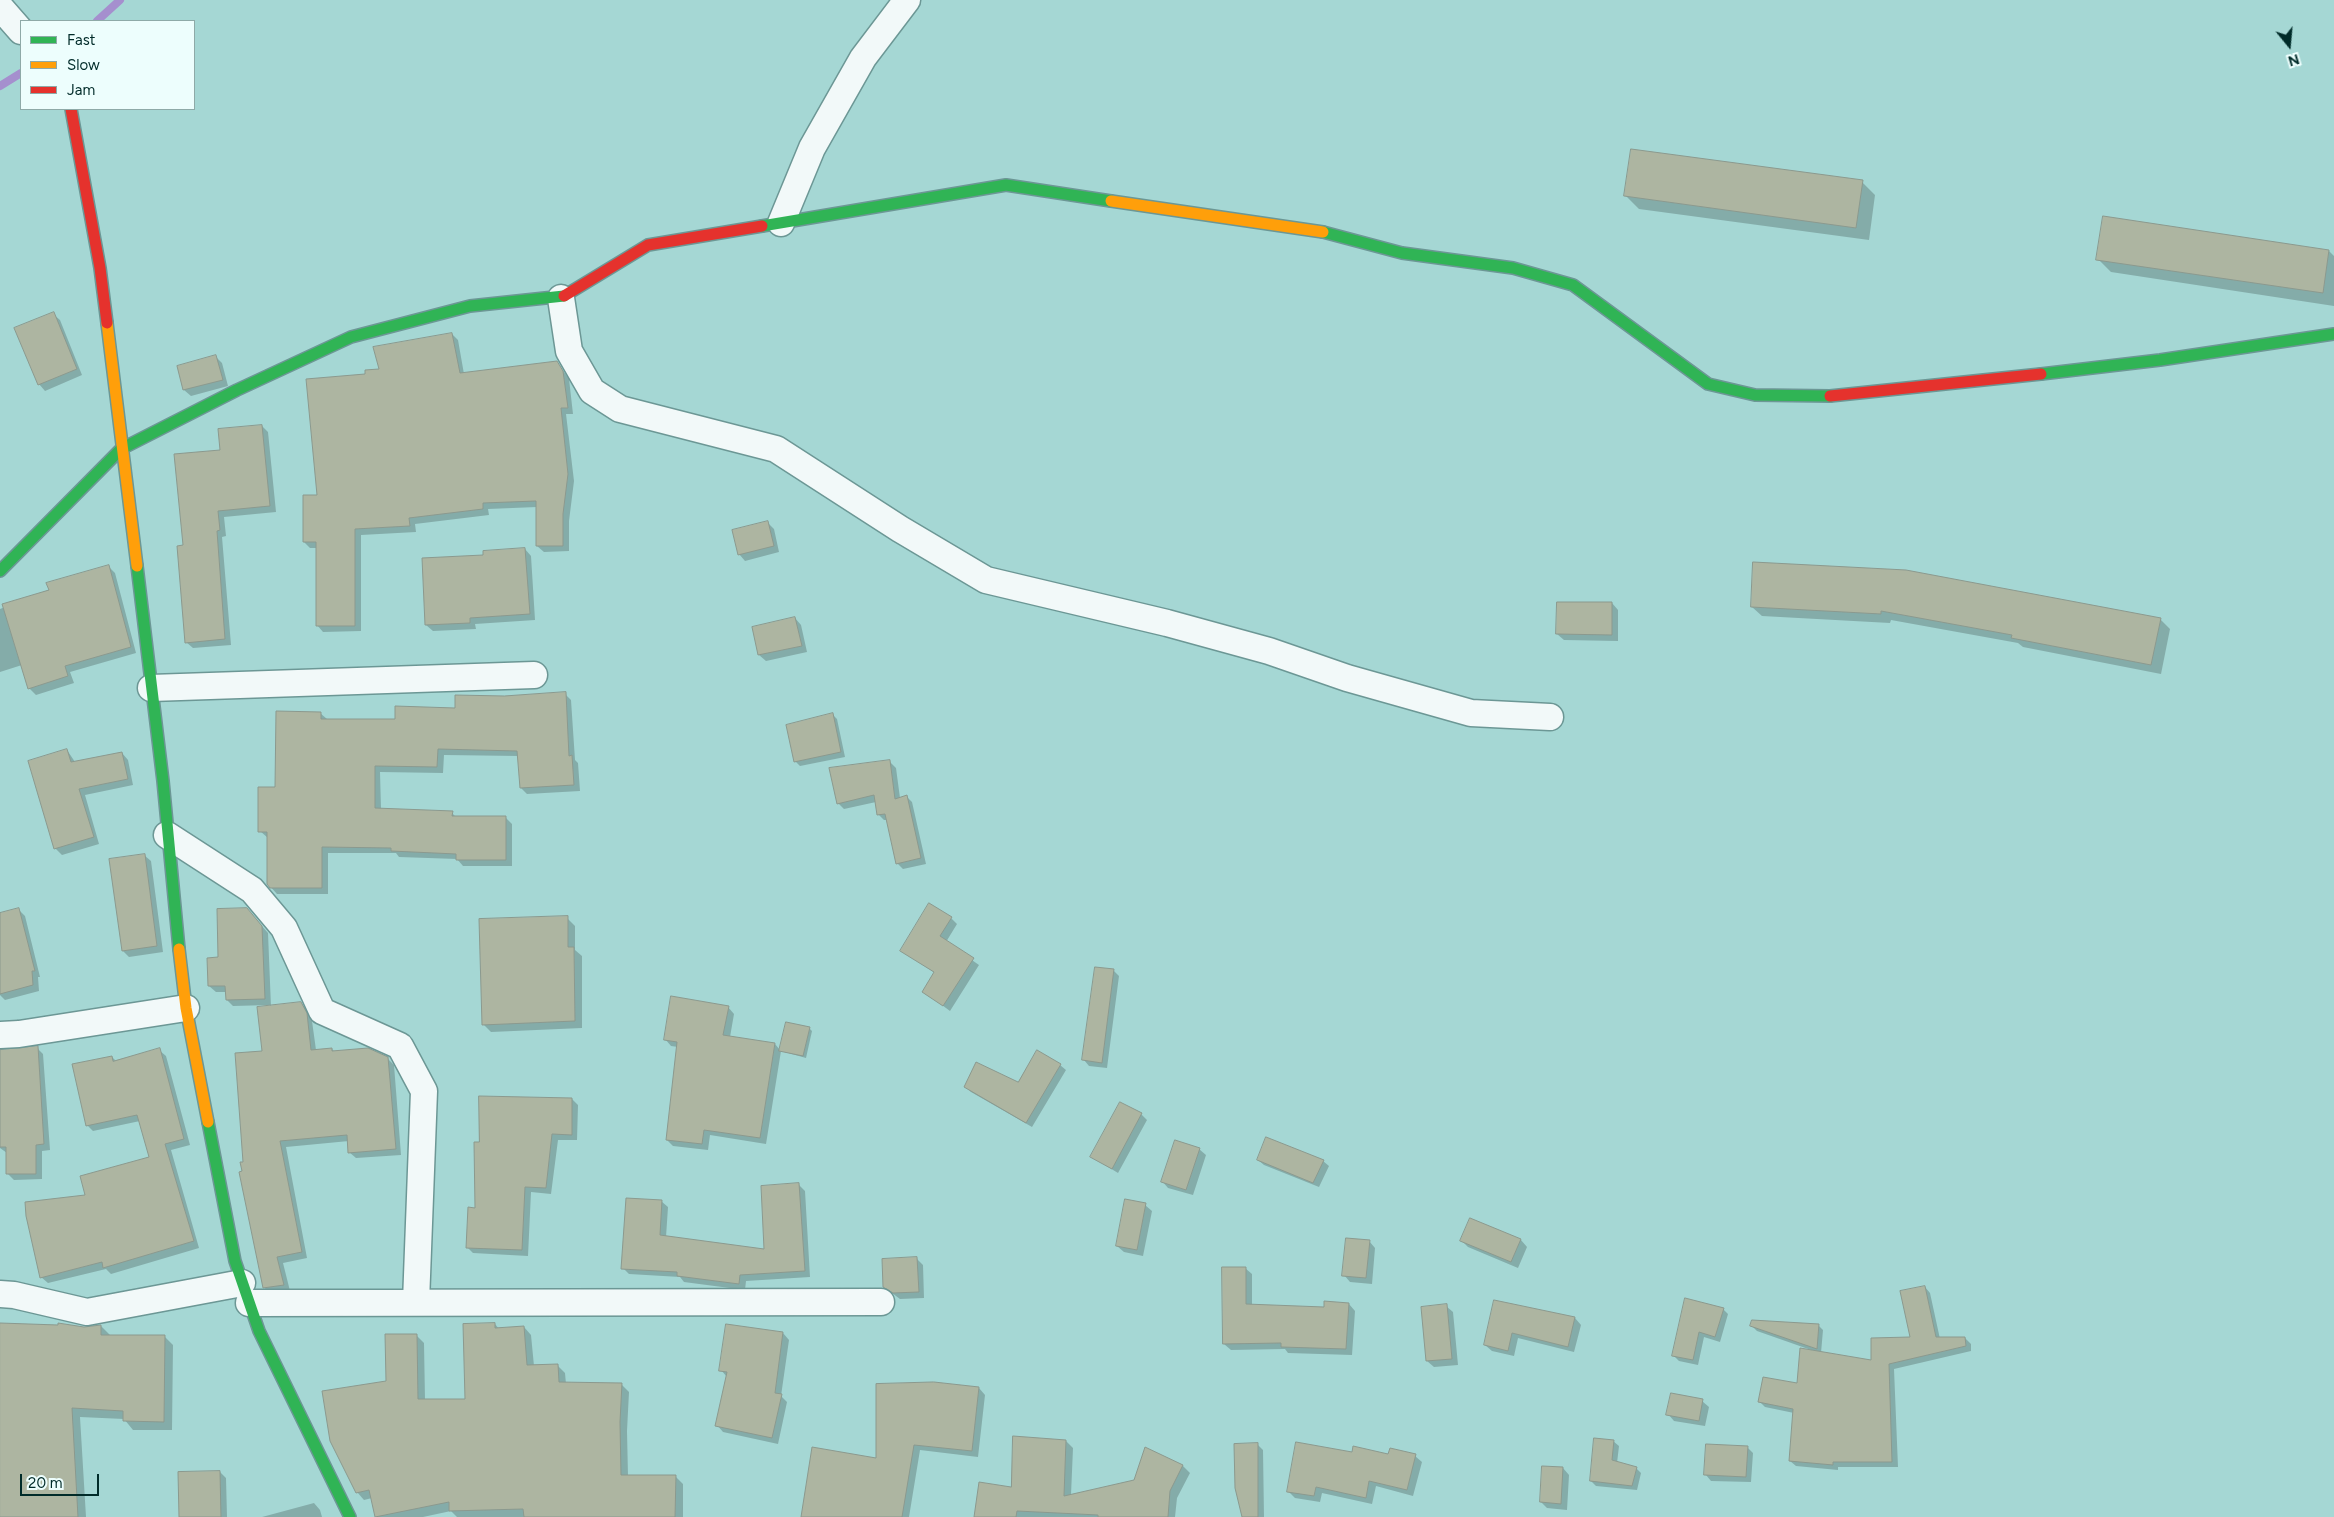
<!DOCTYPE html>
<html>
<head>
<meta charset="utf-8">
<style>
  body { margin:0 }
  #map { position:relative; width:2334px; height:1517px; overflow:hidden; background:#a5d7d4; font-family:Figtree,sans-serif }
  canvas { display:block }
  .legend { position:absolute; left:20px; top:20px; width:175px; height:90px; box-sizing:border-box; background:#edfefd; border:1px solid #8eaaa8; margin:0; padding:6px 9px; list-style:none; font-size:15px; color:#002b29 }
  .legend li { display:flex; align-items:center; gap:10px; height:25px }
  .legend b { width:25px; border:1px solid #8eaaa8 }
  .north { position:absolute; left:2264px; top:20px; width:50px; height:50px; -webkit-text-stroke:4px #edfefd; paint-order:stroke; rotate:163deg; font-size:14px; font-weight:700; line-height:20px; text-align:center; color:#002b29 }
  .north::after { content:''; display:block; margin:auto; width:18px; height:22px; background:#002b29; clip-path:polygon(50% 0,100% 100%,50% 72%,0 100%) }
  .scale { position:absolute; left:20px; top:1474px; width:79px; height:22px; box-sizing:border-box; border:2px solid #002b29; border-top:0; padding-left:6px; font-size:15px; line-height:18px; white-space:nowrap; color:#002b29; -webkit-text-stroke:4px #edfefd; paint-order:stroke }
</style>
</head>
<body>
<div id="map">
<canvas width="2334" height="1517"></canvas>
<ul class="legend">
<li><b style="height:6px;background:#30b455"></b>Fast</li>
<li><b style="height:6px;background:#ff9f0a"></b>Slow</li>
<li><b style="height:6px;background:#e5322d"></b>Jam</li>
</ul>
<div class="north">N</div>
<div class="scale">20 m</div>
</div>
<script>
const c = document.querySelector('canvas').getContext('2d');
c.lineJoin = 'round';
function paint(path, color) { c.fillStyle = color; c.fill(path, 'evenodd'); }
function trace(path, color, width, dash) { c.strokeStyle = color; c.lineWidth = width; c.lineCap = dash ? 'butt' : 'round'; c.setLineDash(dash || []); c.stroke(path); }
paint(new Path2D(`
  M 1862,182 L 1875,195 L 1869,240 L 1639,209 L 1626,196 Z
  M 2329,251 L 2334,256 L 2334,306 L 2111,272 L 2098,259 Z
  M 53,314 L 60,320 L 82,375 L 45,391 L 39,384 Z
  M 452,334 L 458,340 L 464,374 L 557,362 L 569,379 L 573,414 L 566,414 L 574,481 L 569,521 L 569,551 L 544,552 L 537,546 L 537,507 L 488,509 L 489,515 L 415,524 L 416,532 L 361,535 L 361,631 L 323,632 L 317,625 L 317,548 L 310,548 L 304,542 L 318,496 L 367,375 Z
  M 216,357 L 222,363 L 228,386 L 191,396 L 184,390 L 178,367 Z
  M 262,426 L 268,432 L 276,512 L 224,517 L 226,536 L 222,537 L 231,645 L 193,648 L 186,642 L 185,546 L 222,451 Z
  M 767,522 L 774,529 L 779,552 L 745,561 L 739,554 Z
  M 525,549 L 531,556 L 535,620 L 475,624 L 476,629 L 433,631 L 426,625 L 484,556 Z
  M 108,566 L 115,573 L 136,653 L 70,672 L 74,683 L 36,695 L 29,688 L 22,665 L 0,672 L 0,609 Z
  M 1612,603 L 1618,610 L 1618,641 L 1564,640 L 1557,634 Z
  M 1752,607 L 2160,619 L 2170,629 L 2161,674 L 2023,647 L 2018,643 L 1891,620 L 1890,623 L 1762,616 Z
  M 795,618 L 801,625 L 807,652 L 766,661 L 759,655 Z
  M 565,694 L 571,700 L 575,760 L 578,763 L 580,791 L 527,794 L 521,788 L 519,756 L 444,755 L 443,773 L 380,772 L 381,809 L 452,813 L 457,818 L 506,818 L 512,824 L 512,866 L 463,866 L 457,859 L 399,857 L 396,853 L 328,853 L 328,894 L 277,894 L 268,884 L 268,838 L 260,831 L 276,788 L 320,713 L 327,719 L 396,720 L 504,698 Z
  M 832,714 L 837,719 L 845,757 L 800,766 L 795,761 Z
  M 67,750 L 75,762 L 122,753 L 128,760 L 133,785 L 85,795 L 99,844 L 62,855 L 55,848 Z
  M 890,762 L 896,768 L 900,798 L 906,796 L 912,802 L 926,864 L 903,869 L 897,863 L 887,820 L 884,820 L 878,814 L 876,802 L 844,809 L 838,803 Z
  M 144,855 L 151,861 L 163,952 L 129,957 L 123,951 Z
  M 18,909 L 25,916 L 40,977 L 38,977 L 39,991 L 5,1000 L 0,995 L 0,914 Z
  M 247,909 L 268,933 L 271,1007 L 301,1003 L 307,1010 L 312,1021 L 316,1050 L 332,1049 L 335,1052 L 387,1058 L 394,1065 L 401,1155 L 356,1158 L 349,1152 L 349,1141 L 286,1147 L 307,1258 L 283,1263 L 290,1291 L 270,1294 L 264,1287 L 243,1172 L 270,1005 L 233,1006 L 227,1000 L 227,992 L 216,992 L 209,986 L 219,959 Z
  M 567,918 L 575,926 L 575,950 L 582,956 L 582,1028 L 491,1032 L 483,1024 Z
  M 951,918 L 957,924 L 946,942 L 979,965 L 950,1011 L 923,991 L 935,973 L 902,951 Z
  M 1113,970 L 1119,976 L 1107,1068 L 1089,1066 L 1084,1060 Z
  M 728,1007 L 734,1014 L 730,1037 L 775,1044 L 780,1050 L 809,1028 L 812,1031 L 806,1058 L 781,1051 L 766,1144 L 710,1135 L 708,1150 L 673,1146 L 667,1140 L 678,1047 L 671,1046 L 665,1039 Z
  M 37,1048 L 43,1054 L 50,1150 L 42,1151 L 42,1179 L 14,1180 L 7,1173 L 7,1153 L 0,1148 L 0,1051 Z
  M 159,1050 L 166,1056 L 190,1145 L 171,1150 L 199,1248 L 111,1274 L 106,1269 L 48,1283 L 41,1277 L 87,1196 L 150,1158 L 140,1121 L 93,1131 L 87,1125 L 112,1057 L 116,1061 Z
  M 1060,1065 L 1066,1070 L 1032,1127 L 971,1092 L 966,1087 L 1019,1084 Z
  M 572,1099 L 578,1105 L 577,1140 L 558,1140 L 551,1194 L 531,1192 L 528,1256 L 473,1253 L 467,1247 L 476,1209 L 480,1143 Z
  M 1141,1114 L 1147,1120 L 1118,1173 L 1092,1157 Z
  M 1199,1149 L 1206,1155 L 1193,1195 L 1168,1188 L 1162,1181 Z
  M 1258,1160 L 1323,1161 L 1329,1166 L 1319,1187 L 1264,1165 Z
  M 799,1185 L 805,1191 L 810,1277 L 746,1281 L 745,1290 L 684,1282 L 680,1277 L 629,1274 L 623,1268 L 661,1201 L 668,1207 L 666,1237 L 766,1250 Z
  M 1145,1205 L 1152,1211 L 1143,1256 L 1124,1252 L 1117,1246 Z
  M 1471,1219 L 1521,1240 L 1527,1247 L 1518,1268 L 1468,1247 L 1462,1241 Z
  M 1369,1241 L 1375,1248 L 1372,1284 L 1350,1282 L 1344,1275 Z
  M 917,1259 L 923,1265 L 924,1298 L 900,1299 L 884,1287 Z
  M 1223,1268 L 1245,1268 L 1252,1274 L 1252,1306 L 1325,1309 L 1349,1304 L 1355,1311 L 1352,1355 L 1288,1353 L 1285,1349 L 1231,1350 L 1224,1344 Z
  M 1925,1287 L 1930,1293 L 1940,1339 L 1965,1338 L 1971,1344 L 1971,1351 L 1894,1369 L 1898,1467 L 1838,1467 L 1838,1470 L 1796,1466 L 1790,1461 L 1794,1413 L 1765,1407 L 1760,1402 L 1798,1384 L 1814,1351 L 1757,1331 L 1752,1326 L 1818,1325 L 1823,1330 L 1821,1353 L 1872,1362 L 1912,1339 Z
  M 1495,1301 L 1575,1318 L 1581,1325 L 1574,1352 L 1518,1338 L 1514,1356 L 1492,1351 L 1485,1345 Z
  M 1446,1306 L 1453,1312 L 1458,1365 L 1434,1367 L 1427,1361 Z
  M 1723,1309 L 1728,1314 L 1720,1342 L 1704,1337 L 1698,1365 L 1679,1361 L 1674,1356 Z
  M 0,1324 L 84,1328 L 101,1326 L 110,1335 L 164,1336 L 173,1345 L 172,1430 L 133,1430 L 124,1419 L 80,1417 L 86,1517 L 0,1517 Z
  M 495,1324 L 499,1329 L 524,1327 L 531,1335 L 534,1366 L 557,1365 L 565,1373 L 566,1384 L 621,1384 L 629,1392 L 627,1431 L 628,1476 L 676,1477 L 683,1484 L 683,1517 L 457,1517 L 451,1511 L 423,1517 L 376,1517 L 372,1498 L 364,1500 L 357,1492 L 387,1382 L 416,1335 L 424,1343 L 425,1400 L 466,1400 Z
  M 783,1333 L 789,1340 L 781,1396 L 787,1402 L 778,1444 L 723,1432 L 717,1425 L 727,1377 L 721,1370 Z
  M 979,1388 L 985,1395 L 978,1457 L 920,1450 L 909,1517 L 802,1517 L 877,1459 Z
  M 1702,1401 L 1709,1407 L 1705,1426 L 1674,1421 L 1668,1414 Z
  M 1066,1441 L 1073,1448 L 1071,1495 L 1135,1481 L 1146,1449 L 1183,1466 L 1190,1473 L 1177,1498 L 1175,1517 L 975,1517 L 1012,1489 Z
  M 1613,1441 L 1619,1446 L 1617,1463 L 1636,1468 L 1641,1473 L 1637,1490 L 1596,1486 L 1591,1481 Z
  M 1257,1444 L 1263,1450 L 1264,1517 L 1244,1517 Z
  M 1747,1447 L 1753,1453 L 1751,1482 L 1711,1481 L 1706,1475 Z
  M 1353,1454 L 1415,1456 L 1422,1462 L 1413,1496 L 1376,1486 L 1372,1504 L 1322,1493 L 1320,1502 L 1295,1498 L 1289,1492 Z
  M 1563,1468 L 1569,1475 L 1567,1510 L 1547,1508 L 1541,1502 Z
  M 220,1472 L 226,1478 L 227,1517 L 180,1517 Z
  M 314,1503 L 320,1510 L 322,1517 L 262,1517 Z`), '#0003');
trace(new Path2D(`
  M 97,21 L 120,0
  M 0,86 L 21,73`), '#a58fce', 8);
const building = new Path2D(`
  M 1631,149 L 1863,180 L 1856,228 L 1624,196 Z
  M 2103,216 L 2329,250 L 2323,293 L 2096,260 Z
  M 54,312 L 77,369 L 38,385 L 14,328 Z
  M 452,333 L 460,373 L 557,361 L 563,371 L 568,408 L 561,408 L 568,474 L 563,514 L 563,546 L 536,546 L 536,501 L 483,503 L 483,509 L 409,518 L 410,526 L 355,529 L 355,626 L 316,626 L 316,542 L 303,542 L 303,495 L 317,495 L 306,379 L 365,374 L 365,370 L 379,369 L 373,347 Z
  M 216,355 L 223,380 L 183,390 L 177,366 Z
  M 262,425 L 270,506 L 218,511 L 220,530 L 217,531 L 225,639 L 185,643 L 177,546 L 183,545 L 174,454 L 220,450 L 218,429 Z
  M 768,521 L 774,546 L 738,555 L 732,530 Z
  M 525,548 L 530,614 L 470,618 L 470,623 L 425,625 L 422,558 L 483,555 L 483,551 Z
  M 1753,562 L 1906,570 L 2161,618 L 2151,665 L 2011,638 L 2012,635 L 1881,611 L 1881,614 L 1751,607 Z
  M 109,565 L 131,647 L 65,666 L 68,676 L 28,689 L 2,604 L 49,590 L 46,583 Z
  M 1557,602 L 1612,602 L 1612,635 L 1556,634 Z
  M 795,617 L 802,646 L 758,655 L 752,627 Z
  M 566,692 L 569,756 L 572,755 L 574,785 L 520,788 L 517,751 L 438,749 L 437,767 L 375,766 L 375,808 L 453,811 L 452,816 L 506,816 L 506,860 L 456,860 L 456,854 L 391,851 L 391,848 L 322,847 L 322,888 L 270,888 L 267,884 L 267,832 L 258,832 L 258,787 L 275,787 L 276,711 L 321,712 L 321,719 L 395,719 L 395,706 L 455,708 L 455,695 L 504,696 Z
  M 833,713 L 841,752 L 794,762 L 786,725 Z
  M 67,749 L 71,762 L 122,752 L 128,779 L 79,789 L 94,837 L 54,849 L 28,761 Z
  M 890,760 L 895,799 L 907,795 L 921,858 L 896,864 L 885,814 L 877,815 L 874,795 L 837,804 L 829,768 Z
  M 145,854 L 157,946 L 122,951 L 109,859 Z
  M 929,903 L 952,917 L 940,936 L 974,958 L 943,1006 L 922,992 L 934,972 L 900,951 Z
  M 19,908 L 35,971 L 32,971 L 33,985 L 0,994 L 0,913 Z
  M 247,908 L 262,926 L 265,999 L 226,1000 L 225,986 L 208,986 L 207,958 L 218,957 L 217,909 Z
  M 568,916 L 568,947 L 574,947 L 575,1021 L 482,1025 L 479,919 Z
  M 1095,967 L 1114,969 L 1102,1063 L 1082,1060 Z
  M 671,996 L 729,1006 L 723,1035 L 775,1043 L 760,1138 L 704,1130 L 702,1144 L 666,1140 L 677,1042 L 664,1040 Z
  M 301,1002 L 307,1013 L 311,1050 L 332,1048 L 332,1051 L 368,1048 L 388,1057 L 396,1149 L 348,1153 L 347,1135 L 280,1141 L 302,1252 L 277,1257 L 284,1285 L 263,1288 L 239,1172 L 242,1171 L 240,1162 L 243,1162 L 235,1053 L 262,1051 L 257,1007 Z
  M 786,1022 L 810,1027 L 803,1056 L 779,1051 Z
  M 38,1046 L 44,1144 L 36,1145 L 36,1174 L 6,1174 L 6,1147 L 0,1147 L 0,1050 Z
  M 160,1048 L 184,1139 L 165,1144 L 194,1241 L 103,1268 L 102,1262 L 40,1278 L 26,1216 L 25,1202 L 85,1195 L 80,1176 L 149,1157 L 137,1115 L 86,1126 L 72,1064 L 112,1056 L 113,1061 Z
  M 1037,1050 L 1061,1064 L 1026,1123 L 964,1087 L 976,1062 L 1018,1082 Z
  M 479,1096 L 572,1098 L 572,1135 L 552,1134 L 546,1188 L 525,1187 L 522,1250 L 466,1248 L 468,1207 L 475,1208 L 474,1142 L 479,1142 Z
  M 1120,1102 L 1142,1113 L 1112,1169 L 1090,1157 Z
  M 1266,1137 L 1324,1160 L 1313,1183 L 1257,1160 Z
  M 1175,1140 L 1200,1148 L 1186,1190 L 1161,1182 Z
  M 799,1183 L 805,1271 L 740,1275 L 739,1284 L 677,1276 L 677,1272 L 621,1269 L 626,1198 L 662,1200 L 660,1235 L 764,1249 L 761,1186 Z
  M 1125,1199 L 1146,1203 L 1137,1250 L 1116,1246 Z
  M 1470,1218 L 1521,1239 L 1511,1262 L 1460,1241 Z
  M 1346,1238 L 1370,1240 L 1366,1278 L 1342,1276 Z
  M 917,1257 L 919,1292 L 893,1293 L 883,1287 L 882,1259 Z
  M 1222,1267 L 1246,1267 L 1246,1304 L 1324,1307 L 1324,1301 L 1349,1303 L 1346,1349 L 1281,1347 L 1281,1343 L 1223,1344 Z
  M 1925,1286 L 1936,1337 L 1965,1337 L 1966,1346 L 1889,1364 L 1892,1462 L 1833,1462 L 1833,1465 L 1789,1461 L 1793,1409 L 1758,1402 L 1763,1377 L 1797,1383 L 1800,1348 L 1871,1360 L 1871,1338 L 1910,1337 L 1900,1291 Z
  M 1685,1298 L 1724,1308 L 1715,1337 L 1699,1332 L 1693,1360 L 1672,1356 Z
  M 1494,1300 L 1575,1317 L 1568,1347 L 1512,1333 L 1508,1351 L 1484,1345 Z
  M 1447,1304 L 1452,1359 L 1426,1361 L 1421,1307 Z
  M 1752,1320 L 1819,1324 L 1817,1349 L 1750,1326 Z
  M 0,1323 L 58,1325 L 58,1323 L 84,1327 L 101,1325 L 101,1335 L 165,1335 L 164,1422 L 123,1421 L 123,1411 L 72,1408 L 78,1517 L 0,1517 Z
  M 495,1323 L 495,1328 L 524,1326 L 527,1365 L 558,1364 L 559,1382 L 622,1383 L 620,1422 L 621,1475 L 676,1475 L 675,1517 L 524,1517 L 523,1509 L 449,1511 L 449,1502 L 375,1517 L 369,1490 L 356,1493 L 330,1441 L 322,1391 L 386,1381 L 385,1334 L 417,1334 L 418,1399 L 465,1399 L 463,1324 Z
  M 726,1324 L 783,1332 L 775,1393 L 782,1394 L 772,1438 L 715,1426 L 727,1372 L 719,1371 Z
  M 934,1382 L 979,1387 L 972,1451 L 914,1445 L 902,1517 L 801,1517 L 812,1447 L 876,1458 L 876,1384 Z
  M 1671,1393 L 1703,1399 L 1699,1421 L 1666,1415 Z
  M 1013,1436 L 1066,1440 L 1064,1496 L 1134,1480 L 1145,1447 L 1183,1465 L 1170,1491 L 1168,1517 L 1098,1517 L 1098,1515 L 1017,1511 L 1016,1517 L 974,1517 L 979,1482 L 1011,1487 Z
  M 1594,1438 L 1614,1440 L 1612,1460 L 1637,1467 L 1632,1486 L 1590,1481 Z
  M 1296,1442 L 1352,1452 L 1353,1446 L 1388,1454 L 1390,1448 L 1416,1454 L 1407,1490 L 1369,1481 L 1366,1498 L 1316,1487 L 1314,1496 L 1287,1492 Z
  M 1258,1443 L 1258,1517 L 1242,1517 L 1235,1488 L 1234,1444 Z
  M 1706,1444 L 1748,1446 L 1746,1477 L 1704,1475 Z
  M 1542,1466 L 1563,1467 L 1561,1504 L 1540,1502 Z
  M 220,1471 L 221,1517 L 179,1517 L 178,1472 Z`);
paint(building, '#adb5a1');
trace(building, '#8b998e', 1);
const street = new Path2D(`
  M 0,7 L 21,31
  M 781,223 L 812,148 L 863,58 L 907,0
  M 561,298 L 569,351 L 592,391 L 620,409 L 776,449 L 900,529 L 986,580 L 1167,623 L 1269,651 L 1347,678 L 1471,713 L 1550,717
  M 151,688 L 534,675
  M 167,835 L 252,890 L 284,928 L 322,1011 L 400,1046 L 424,1091 L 416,1302
  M 0,1035 L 19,1034 L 186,1008
  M 0,1294 L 14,1295 L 87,1312 L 242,1283
  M 249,1303 L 881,1302`);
const fast = new Path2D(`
  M 762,226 L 1006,185 L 1111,201
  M 1323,232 L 1402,253 L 1513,268 L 1573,285 L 1708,384 L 1755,395 L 1830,396
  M 2041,374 L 2160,360 L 2334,334
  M 137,566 L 163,781 L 179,949
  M 0,571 L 121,449 L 237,390 L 351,337 L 470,306 L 564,296
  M 208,1122 L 235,1261 L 259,1331 L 350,1517`);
const slow = new Path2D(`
  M 1111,201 L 1323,232
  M 107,323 L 137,566
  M 179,949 L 186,1008 L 208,1122`);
const jam = new Path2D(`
  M 71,109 L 100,268 L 107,323
  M 564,296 L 648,245 L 762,226
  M 1830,396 L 2041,374`);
trace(street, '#6c9795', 29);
trace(fast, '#6c9795', 14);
trace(slow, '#6c9795', 14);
trace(jam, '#6c9795', 14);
trace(street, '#f2f9f9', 26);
trace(fast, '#30b455', 11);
trace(slow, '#ff9f0a', 11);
trace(jam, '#e5322d', 11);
</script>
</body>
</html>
